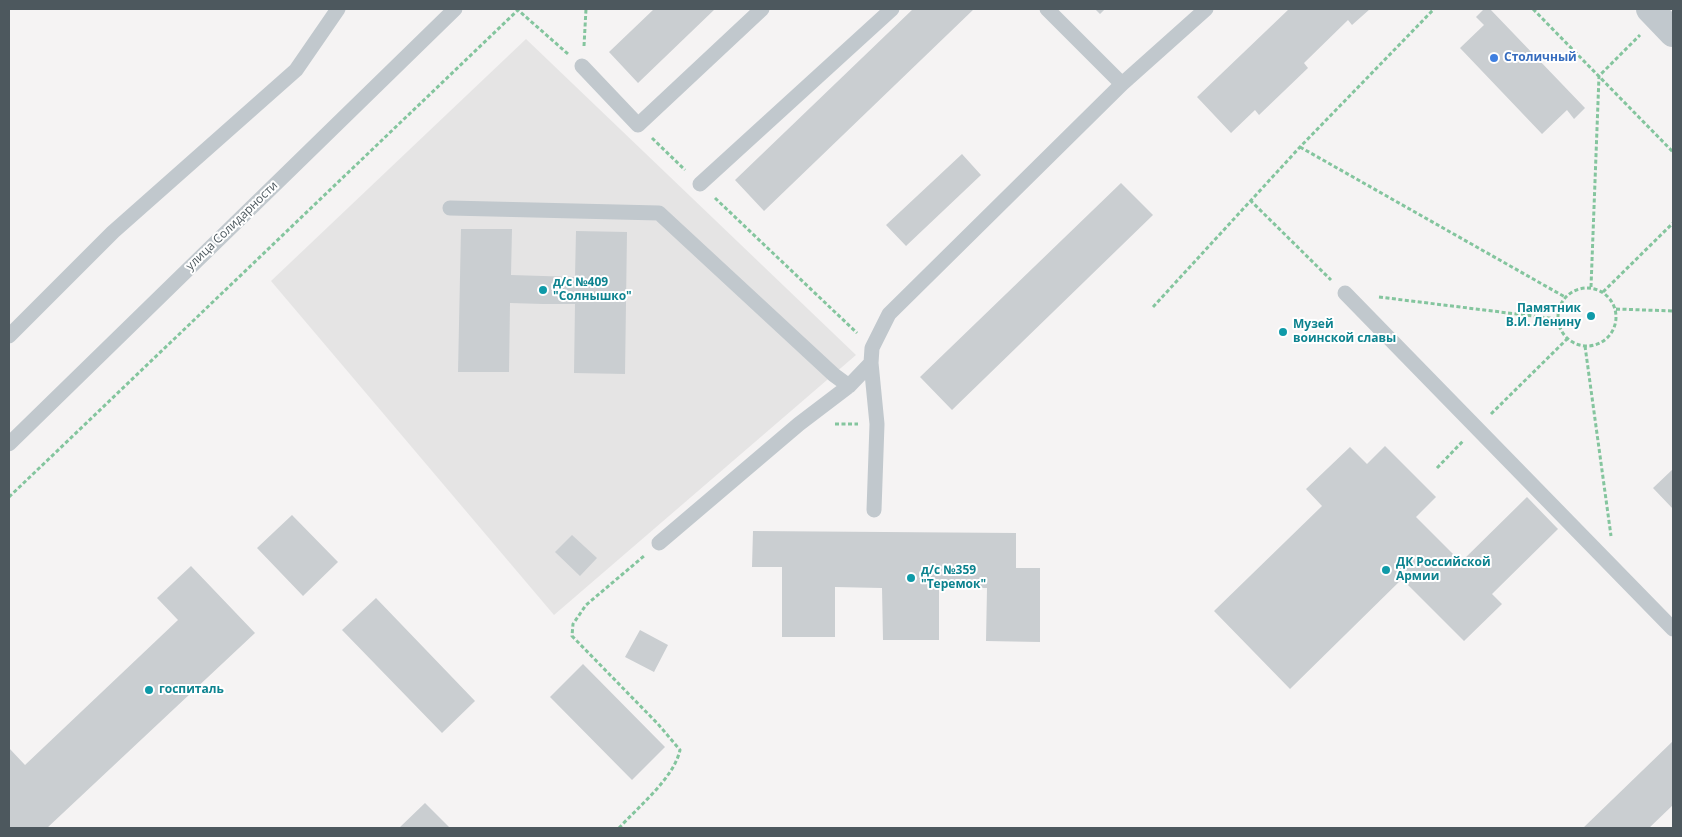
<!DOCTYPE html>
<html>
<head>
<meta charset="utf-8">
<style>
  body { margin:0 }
  #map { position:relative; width:1682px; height:837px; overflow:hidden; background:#f5f3f3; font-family:"Open Sans",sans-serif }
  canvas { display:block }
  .frame { position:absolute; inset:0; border:10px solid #4d585e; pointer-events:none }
</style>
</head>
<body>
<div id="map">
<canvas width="1682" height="837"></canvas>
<div class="frame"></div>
</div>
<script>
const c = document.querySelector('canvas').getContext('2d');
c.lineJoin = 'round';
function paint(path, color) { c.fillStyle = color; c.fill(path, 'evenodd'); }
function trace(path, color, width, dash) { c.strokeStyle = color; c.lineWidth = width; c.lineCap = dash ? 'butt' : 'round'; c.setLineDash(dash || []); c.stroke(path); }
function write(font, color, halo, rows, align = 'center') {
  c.font = font + ' "Open Sans",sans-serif'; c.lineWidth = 4; c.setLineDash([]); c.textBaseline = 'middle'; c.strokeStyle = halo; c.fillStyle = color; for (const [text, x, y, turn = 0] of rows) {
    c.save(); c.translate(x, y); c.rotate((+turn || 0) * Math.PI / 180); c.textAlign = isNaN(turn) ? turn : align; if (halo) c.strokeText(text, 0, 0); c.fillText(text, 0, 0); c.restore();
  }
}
paint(new Path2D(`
  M 526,39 L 856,355 L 554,615 L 271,281 Z`), '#e5e4e4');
paint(new Path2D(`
  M 654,9 L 715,9 L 638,83 L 609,52 Z
  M 913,9 L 974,9 L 764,211 L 735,180 Z
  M 1095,9 L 1105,9 L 1100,14 Z
  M 1289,9 L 1370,9 L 1352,25 L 1348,20 L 1304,63 L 1308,68 L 1259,115 L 1255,110 L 1231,133 L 1197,97 Z
  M 1484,9 L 1490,9 L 1585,108 L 1574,119 L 1567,110 L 1542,134 L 1460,48 L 1484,25 L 1476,17 Z
  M 962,154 L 981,175 L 906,246 L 886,225 Z
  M 1121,183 L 1153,215 L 952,410 L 920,377 Z
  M 461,229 L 512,229 L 511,275 L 575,277 L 576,231 L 627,232 L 625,374 L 574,373 L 575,304 L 543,304 L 510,303 L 509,372 L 458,372 Z
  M 1385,446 L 1436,497 L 1416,517 L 1461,562 L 1527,497 L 1558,529 L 1492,594 L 1502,604 L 1464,641 L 1402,579 L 1290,689 L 1214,611 L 1322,506 L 1306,489 L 1350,447 L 1367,464 Z
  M 1673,469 L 1673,509 L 1653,488 Z
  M 292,515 L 338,562 L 303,596 L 257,548 Z
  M 753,531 L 1016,533 L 1016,568 L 1040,568 L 1040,642 L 986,641 L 987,588 L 939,588 L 939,640 L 883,640 L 882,588 L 835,587 L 835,637 L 782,637 L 782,567 L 752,567 Z
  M 572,535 L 597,558 L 580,576 L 555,552 Z
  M 191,566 L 255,633 L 47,828 L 9,828 L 9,748 L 25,765 L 178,620 L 157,598 Z
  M 376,598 L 475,701 L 442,733 L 342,630 Z
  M 640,630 L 668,645 L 654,672 L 625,657 Z
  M 583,664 L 665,747 L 632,780 L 550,697 Z
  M 1673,741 L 1673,805 L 1649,828 L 1583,828 Z
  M 425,803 L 450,828 L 399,828 Z`), '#caced1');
trace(new Path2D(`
  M 1533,9 L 1673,152
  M 584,46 L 586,9
  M 652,138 L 685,170
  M 1300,147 L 1565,297
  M 715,198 L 857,333
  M 1250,200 L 1331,280
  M 1591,287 L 1599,76 L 1640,35
  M1558 317a29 29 0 1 1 58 0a29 29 0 1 1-58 0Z
  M 1603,292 L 1673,223
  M 1379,297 L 1557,319
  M 1153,307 L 1300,147 L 1434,9
  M 1616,309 L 1673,311
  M 1585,346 L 1611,536
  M 1491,414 L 1567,339
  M 835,424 L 858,424
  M 1437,468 L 1463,441
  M 9,497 L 518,10 L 568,54
  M 619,828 C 638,807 674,778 680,750 L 658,724 L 572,636 L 573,624 L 586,605 L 644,556`), '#84c59e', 3, [4, 2.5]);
trace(new Path2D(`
  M 1047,9 L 1122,84
  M 582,66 L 638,125 L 762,9
  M 700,184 L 892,9
  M 450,208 L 659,213 L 834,375 L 849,386
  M 1345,293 L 1673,629
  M 9,336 L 113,232 L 296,70 L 338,9
  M 9,444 L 455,9
  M 874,510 L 877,424 L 871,363 L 872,348 L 889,314 L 1122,84 L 1206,9
  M 659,543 L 799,424 L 849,386 L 871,363`), '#c1c8cd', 15);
trace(new Path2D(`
  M 1650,9 L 1673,33`), '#c1c8cd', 28);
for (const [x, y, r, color] of [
  [1494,58,5,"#3f7fe0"],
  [543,290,5,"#0f9aa8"],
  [1591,316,5,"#0f9aa8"],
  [1283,332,5,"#0f9aa8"],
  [1386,570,5,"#0f9aa8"],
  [911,578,5,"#0f9aa8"],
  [149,690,5,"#0f9aa8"]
]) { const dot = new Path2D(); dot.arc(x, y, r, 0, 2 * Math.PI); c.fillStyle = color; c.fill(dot); trace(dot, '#fff', 2); }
write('bold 12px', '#366cbe', '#fff', [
  ["Столичный",1504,58]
], 'left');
write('12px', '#4d585e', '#fff', [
  ["улица Солидарности",232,226,-44]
]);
write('bold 12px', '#0d838f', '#fff', [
  ["д/с №409",553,283],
  ["\"Солнышко\"",553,297],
  ["Памятник",1581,309,"right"],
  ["В.И. Ленину",1581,323,"right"],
  ["Музей",1293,325],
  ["воинской славы",1293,339],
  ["ДК Российской",1396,563],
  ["Армии",1396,577],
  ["д/с №359",921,571],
  ["\"Теремок\"",921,585],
  ["госпиталь",159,690]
], 'left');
</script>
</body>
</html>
